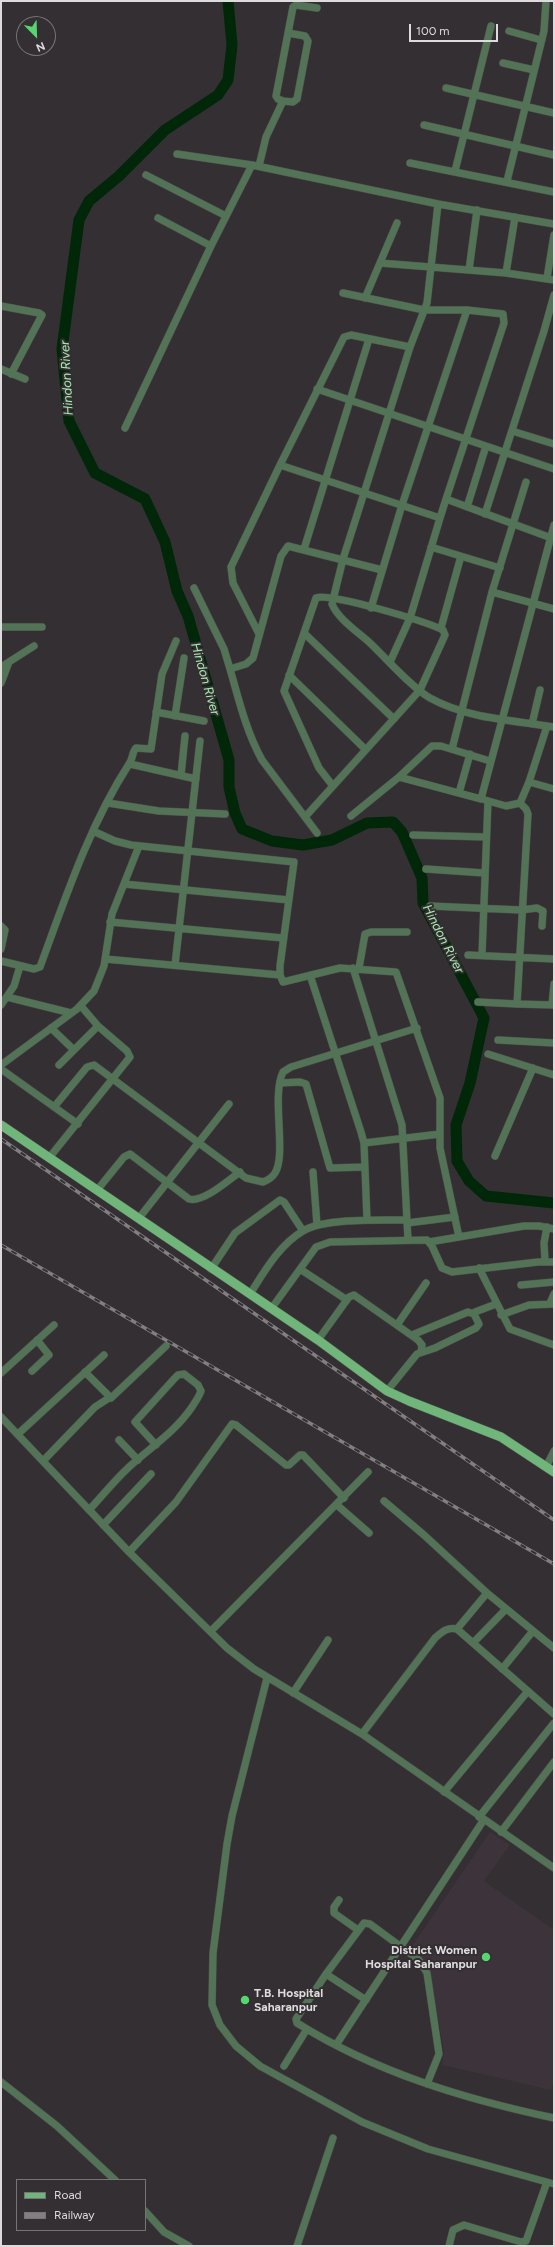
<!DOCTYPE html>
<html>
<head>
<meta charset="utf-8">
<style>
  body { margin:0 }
  #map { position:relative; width:555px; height:2247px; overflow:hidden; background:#332f32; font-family:Figtree,sans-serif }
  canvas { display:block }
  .frame { position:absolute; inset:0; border:2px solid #dedbdd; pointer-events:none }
  .legend { position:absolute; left:16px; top:2179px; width:130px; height:52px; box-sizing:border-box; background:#332f32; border:1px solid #777476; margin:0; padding:5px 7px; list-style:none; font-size:12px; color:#dedbdd }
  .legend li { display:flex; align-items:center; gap:8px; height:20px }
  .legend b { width:20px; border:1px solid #777476 }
  .north { position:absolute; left:16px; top:16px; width:40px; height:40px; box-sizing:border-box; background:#332f32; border:1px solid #777476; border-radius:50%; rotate:157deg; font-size:11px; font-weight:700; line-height:16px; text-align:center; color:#dedbdd }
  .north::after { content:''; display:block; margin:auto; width:14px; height:18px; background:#57d570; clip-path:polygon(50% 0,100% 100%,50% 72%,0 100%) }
  .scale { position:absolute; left:409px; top:24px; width:89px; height:18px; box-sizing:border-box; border:2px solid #dedbdd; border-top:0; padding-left:5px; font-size:12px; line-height:14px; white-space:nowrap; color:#dedbdd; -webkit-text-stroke:3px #332f32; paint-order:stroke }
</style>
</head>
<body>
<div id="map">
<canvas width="555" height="2247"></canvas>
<div class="frame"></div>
<ul class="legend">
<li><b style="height:5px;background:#70b579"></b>Road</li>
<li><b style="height:5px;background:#827e81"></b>Railway</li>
</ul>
<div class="north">N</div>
<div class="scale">100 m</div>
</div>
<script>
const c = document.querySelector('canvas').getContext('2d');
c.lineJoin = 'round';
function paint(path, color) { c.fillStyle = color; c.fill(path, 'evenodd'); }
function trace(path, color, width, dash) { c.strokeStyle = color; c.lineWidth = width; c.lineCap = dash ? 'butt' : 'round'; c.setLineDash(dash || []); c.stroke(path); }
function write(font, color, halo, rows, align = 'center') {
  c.font = font + ' Figtree,sans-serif'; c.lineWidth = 4; c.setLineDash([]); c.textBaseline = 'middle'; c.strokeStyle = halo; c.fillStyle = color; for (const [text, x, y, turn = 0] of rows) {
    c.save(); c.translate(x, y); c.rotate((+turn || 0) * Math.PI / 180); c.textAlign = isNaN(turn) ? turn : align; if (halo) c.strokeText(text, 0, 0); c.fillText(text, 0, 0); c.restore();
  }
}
paint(new Path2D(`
  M 490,1832 L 510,1845 L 484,1881 L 554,1930 L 554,2080 L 551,2090 L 442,2065 L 444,2051 L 430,1975 L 427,1965 L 410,1949 Z`), '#3d333b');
trace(new Path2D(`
  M 228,1 L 232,45 L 228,80 L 218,95 L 165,130 L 119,176 L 89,201 L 79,220 L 62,349 L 69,421 L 95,473 L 145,499 L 165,542 L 177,591 L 188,616 L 229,760 L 229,787 L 235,813 L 242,829 L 272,841 L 303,845 L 332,840 L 367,823 L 393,822 L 402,832 L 422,878 L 423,903 L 484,1018 L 470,1083 L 456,1125 L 457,1161 L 469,1181 L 486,1196 L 554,1203`), '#002708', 11);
const minor = new Path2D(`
  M 509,31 L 541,40
  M 503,63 L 534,70
  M 446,88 L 554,113
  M 283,101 L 293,102 L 297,99 L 308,41 L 305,36 L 288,33
  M 424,125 L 554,155
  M 177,154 L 252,165
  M 410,163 L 554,192
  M 259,166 L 266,137 L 283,101 L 278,99 L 276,96 L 293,7 L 296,5 L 317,8
  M 455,171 L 491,26
  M 146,175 L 226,216
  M 507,181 L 544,31 L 546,1
  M 438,204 L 427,303 L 410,347 L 364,493 L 343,559 L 332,604 C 338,619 358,632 370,643 C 387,659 411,687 430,698 C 468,719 513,720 554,727
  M 158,218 L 211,246
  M 380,263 L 506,273 L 554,280
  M 469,270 L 477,210
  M 506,273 L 515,217
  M 547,278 L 554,235
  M 343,293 L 424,310 L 467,310 L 503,314 L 504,323 L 446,499
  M 365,298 L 397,223
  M 1,306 L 39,313 L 42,315 L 11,374
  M 1,369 L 25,379
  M 317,389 L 554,469
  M 125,428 L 211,246 L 252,165 L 438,204 L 554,224
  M 512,431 L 554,444
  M 280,465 L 344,337 L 351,335 L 410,347
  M 467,507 L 486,446
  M 485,514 L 544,331 L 554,295
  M 431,547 L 500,568
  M 304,549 L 369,339
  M 194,588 L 224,649 L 230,669
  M 492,592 L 554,609
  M 371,608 L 402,505 L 467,310
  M 1,627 L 42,627
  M 441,628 L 461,556
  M 259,634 L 233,583 L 231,567 L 280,465 L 440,518 L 446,499 L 554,539
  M 305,634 L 394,719
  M 390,662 L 410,618 L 440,518
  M 1,667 L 34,646
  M 289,675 L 365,749
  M 1,683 L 9,662
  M 156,712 L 204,721
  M 175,716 L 184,658
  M 532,724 L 540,690
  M 547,726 L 529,782 L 554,789
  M 452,749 L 492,592 L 526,482
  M 130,764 L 196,779
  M 181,775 L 185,736
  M 399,777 L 432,746 L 441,746 L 490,761
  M 459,793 L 470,754
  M 485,800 L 506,806 L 520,803 L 529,782
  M 108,803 L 159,811 L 225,814
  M 520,803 L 526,809 L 528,814 L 517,1004 L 554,1005
  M 351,816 L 399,777 L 481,799 L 554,525
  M 305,817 L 420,690 L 445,635 L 443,630 C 427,622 329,592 316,598 L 284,691 L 319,768 L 333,786
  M 93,831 L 115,841 L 131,845 L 294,862 L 280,966 L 280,975 L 283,982 L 340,968 L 396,972 L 440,1098 L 440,1148 L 459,1237
  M 317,833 L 262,760 C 246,731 239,700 230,669 L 246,664 L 253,658 L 281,556 L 288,546 L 382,570
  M 413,835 L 486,837
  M 426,869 L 484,873
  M 124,884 L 289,900
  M 430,906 L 521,910 L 537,908 L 543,911 L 542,926
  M 110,922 L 283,938
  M 1,926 L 5,930 L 1,949
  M 468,955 L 554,959
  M 482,955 L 488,801
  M 105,959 L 280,975
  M 1,961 L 34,969 L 40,967 C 65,899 89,826 129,764 C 133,759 132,752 136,748 L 151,749 L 162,674 L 176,641
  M 175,965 L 200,741
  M 353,968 L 402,1125 L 408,1240
  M 359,968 L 365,934 L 371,932 L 407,932
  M 310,975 L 361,1132 L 364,1143 L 367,1220
  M 7,997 L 71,1013
  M 478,1002 L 517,1004
  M 1,1005 L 14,986 L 20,966
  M 552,1005 L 554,984
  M 51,1028 L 74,1050
  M 498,1040 L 554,1043
  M 488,1054 L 554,1075
  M 1,1065 L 77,1009 L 94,991 L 104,966 L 112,914 L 139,846
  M 59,1065 L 98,1026
  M 1,1069 L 78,1124
  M 280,1083 L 300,1082 L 306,1084 L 330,1168 L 365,1167
  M 54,1107 L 87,1067 L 94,1065 L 246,1178 L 263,1182 C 268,1180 272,1178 275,1173 C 287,1154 271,1096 283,1072 L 291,1067 L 417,1028
  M 364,1143 L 440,1134
  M 495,1156 L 533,1068
  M 49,1158 L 130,1057 L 127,1051 L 98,1026 L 81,1006
  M 313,1172 L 317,1225
  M 98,1189 L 124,1157 L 130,1154 L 189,1199 C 203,1203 227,1181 240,1172
  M 139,1218 L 229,1104
  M 407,1223 L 455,1217
  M 429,1242 L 524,1226 L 539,1226 L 554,1229
  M 545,1261 L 544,1243 L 547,1227
  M 479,1268 L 510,1329 L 554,1345
  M 211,1269 L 235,1233 L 280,1200 L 284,1202 L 303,1231
  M 300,1269 L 347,1300
  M 521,1285 L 554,1282
  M 250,1294 C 264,1272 279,1245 303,1231 C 324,1218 381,1220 407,1220
  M 550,1303 L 554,1294
  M 271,1309 L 316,1247 L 330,1242 L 427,1240 L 432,1246 L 442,1268 L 452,1272 L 538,1262 L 554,1262
  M 501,1315 L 529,1305 L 554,1304
  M 397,1325 L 426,1283
  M 412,1335 L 468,1312 L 474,1314
  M 318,1340 L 349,1297 L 354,1295 L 418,1340 L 422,1345 L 421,1352
  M 32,1371 L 49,1355 L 37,1340
  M 85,1372 L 111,1398 L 166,1346
  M 1,1373 L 54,1325
  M 387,1391 L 417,1354 L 435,1348 L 476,1328 L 479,1324 L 474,1314 L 475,1312 L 496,1304
  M 1,1417 L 129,1552 L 227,1648 L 254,1669 L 362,1734 L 554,1868
  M 18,1434 L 104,1355
  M 119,1440 L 138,1460
  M 43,1461 L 95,1407 L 109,1398
  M 546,1467 L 554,1451
  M 384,1501 L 424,1535 L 487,1593 L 554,1648
  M 337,1505 L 369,1533
  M 89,1510 C 102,1496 115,1480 129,1467 C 151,1447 175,1432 192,1407 C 195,1402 199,1397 201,1391 L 198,1385 L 184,1374 L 178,1375 L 174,1379 L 135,1422 L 156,1445
  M 103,1525 L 151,1474
  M 129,1552 L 176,1502 L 232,1424 L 236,1425 L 286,1465 L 289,1465 L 300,1455 L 303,1455 L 344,1498
  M 457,1629 L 487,1593
  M 211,1631 L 368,1472
  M 473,1643 L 506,1609
  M 502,1669 L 533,1631
  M 267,1678 L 232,1816 L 227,1844 L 213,1953 L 212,2005 L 220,2025 L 236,2046 L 260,2066 L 362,2122 L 428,2149 L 554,2184
  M 293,1693 L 328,1640
  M 362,1734 L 435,1638 C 442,1632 447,1627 457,1629 L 554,1714
  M 444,1792 L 528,1691
  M 479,1817 L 554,1723
  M 501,1832 L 554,1762
  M 339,1900 L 334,1907 L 334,1913 L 358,1930
  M 326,1974 L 366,2000
  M 336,2045 L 483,1821
  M 284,2066 L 307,2029
  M 1,2082 L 57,2126 L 115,2180
  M 427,2084 L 439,2054 L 427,1973 L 419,1960 L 370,1924 L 364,1923 L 326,1974 L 296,2019 L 297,2023 C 375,2072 464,2099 554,2118
  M 145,2211 L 164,2232 L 189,2246
  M 297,2246 L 333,2138
  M 449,2246 L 453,2230 L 464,2225 L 521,2242 L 526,2241 L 547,2182`);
const major = new Path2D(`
  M 1,1125 L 318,1340 L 387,1391 L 409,1401 L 501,1437 L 554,1472`);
trace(minor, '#4e4b4d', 8);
trace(major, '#4e4b4d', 10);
trace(minor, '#537356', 7);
trace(major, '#70b579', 9);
const rail = new Path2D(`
  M 1,1139 L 554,1520
  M 1,1245 L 554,1564`);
trace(rail, '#827e81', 3.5);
trace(rail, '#332f32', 2, [6]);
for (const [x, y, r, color] of [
  [486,1957,5,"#57d570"],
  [245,2000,5,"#57d570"]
]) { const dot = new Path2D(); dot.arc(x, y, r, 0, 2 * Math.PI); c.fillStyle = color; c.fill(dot); trace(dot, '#332f32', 1.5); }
write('bold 12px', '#dedbdd', '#332f32', [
  ["District Women",477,1950],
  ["Hospital Saharanpur",477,1964],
  ["T.B. Hospital",254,1993,"left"],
  ["Saharanpur",254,2007,"left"]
], 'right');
write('italic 13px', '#a8e9b0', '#332f32', [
  ["Hindon River",67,378,-93],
  ["Hindon River",205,679,74],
  ["Hindon River",443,939,63]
]);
</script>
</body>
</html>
